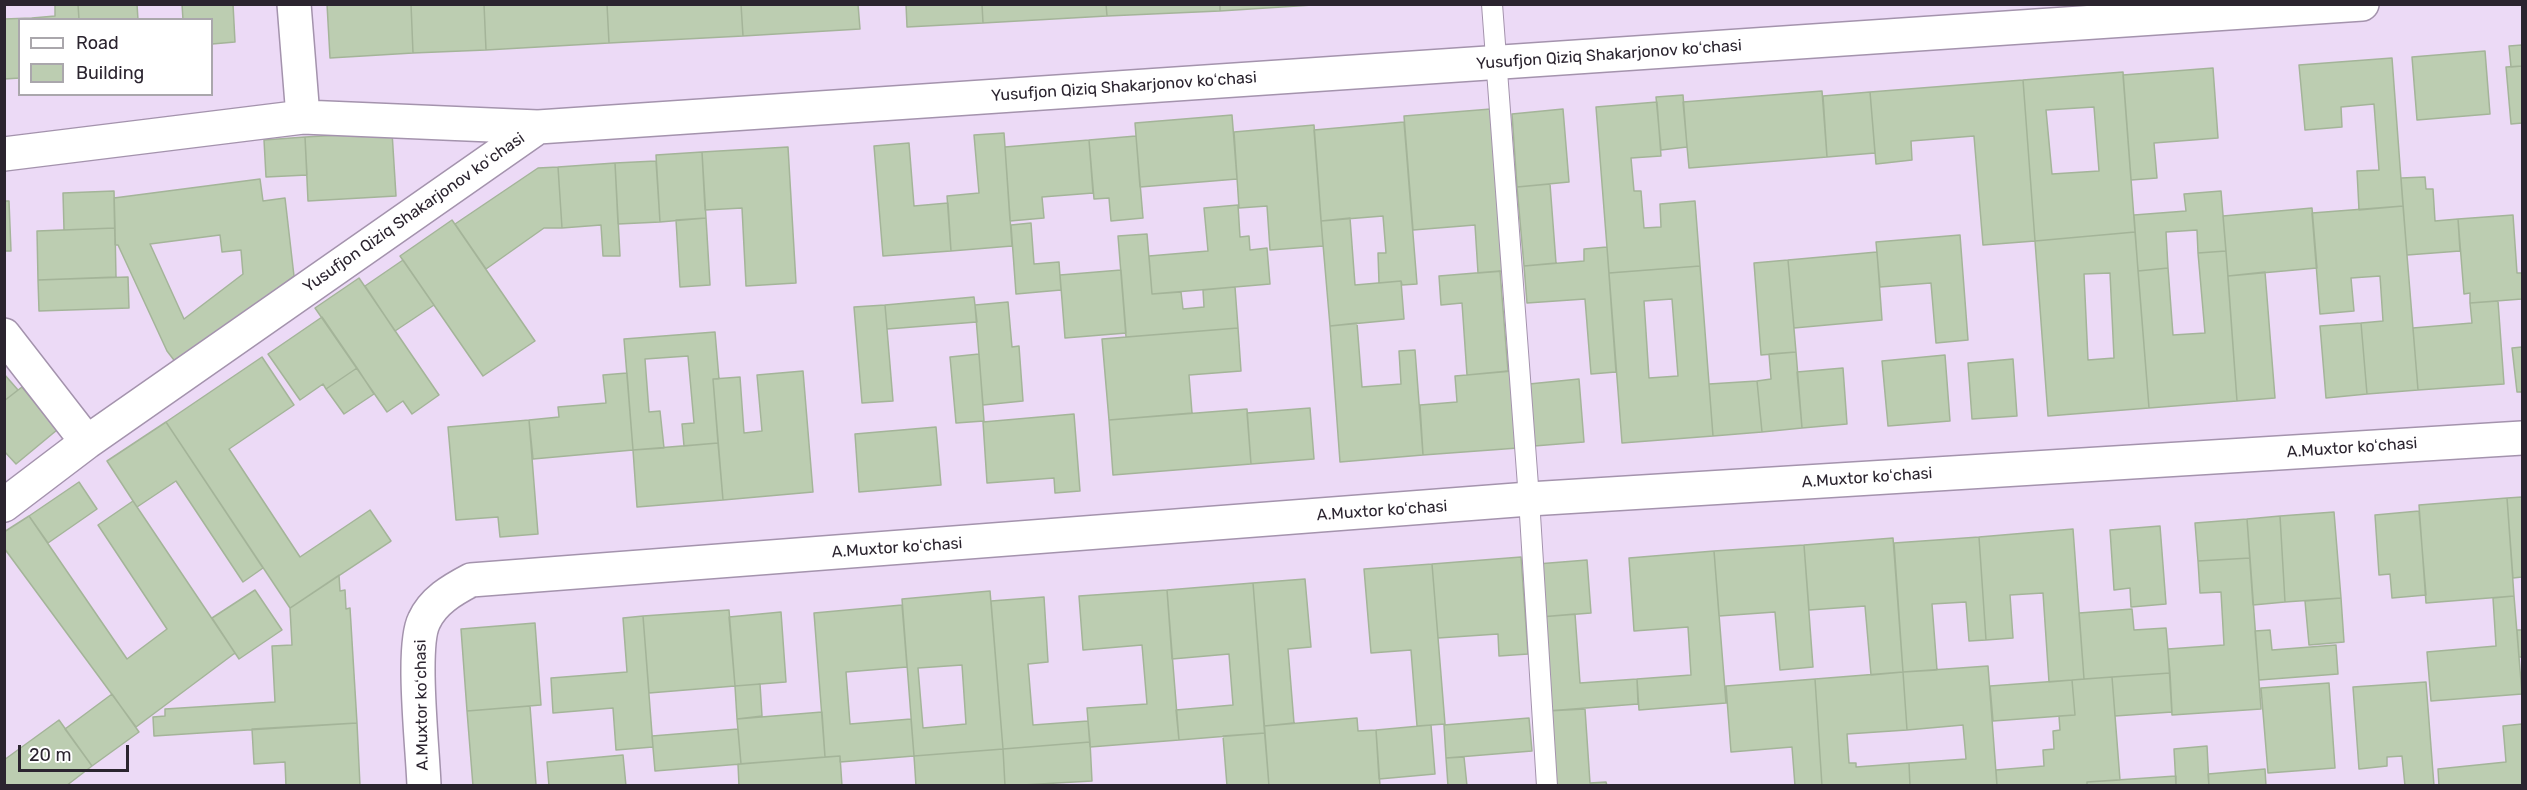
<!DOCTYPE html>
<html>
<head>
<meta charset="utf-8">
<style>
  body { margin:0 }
  #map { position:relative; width:2527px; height:790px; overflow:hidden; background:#ecdaf6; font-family:Rubik,sans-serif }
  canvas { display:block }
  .frame { position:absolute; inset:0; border:6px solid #2b242f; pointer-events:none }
  .legend { position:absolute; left:18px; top:18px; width:195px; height:78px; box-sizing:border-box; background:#fff; border:2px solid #aaa7ac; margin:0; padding:8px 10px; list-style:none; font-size:18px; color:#2b242f }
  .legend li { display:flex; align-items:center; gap:12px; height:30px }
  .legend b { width:30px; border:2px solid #aaa7ac }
  .scale { position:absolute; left:18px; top:745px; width:111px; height:27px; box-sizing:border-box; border:3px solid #2b242f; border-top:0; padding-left:8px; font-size:18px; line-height:21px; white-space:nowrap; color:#2b242f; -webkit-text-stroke:4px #fff; paint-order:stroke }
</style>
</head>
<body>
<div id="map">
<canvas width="2527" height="790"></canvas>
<div class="frame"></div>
<ul class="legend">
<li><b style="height:8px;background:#fff"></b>Road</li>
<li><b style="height:16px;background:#bccdb1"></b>Building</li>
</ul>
<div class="scale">20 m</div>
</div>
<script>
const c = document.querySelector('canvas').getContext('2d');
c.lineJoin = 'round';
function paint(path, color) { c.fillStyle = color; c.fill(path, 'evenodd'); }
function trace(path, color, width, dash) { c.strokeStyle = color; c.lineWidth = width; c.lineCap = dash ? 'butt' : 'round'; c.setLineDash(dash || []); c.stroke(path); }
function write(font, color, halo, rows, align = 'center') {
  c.font = font + ' Rubik,sans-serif'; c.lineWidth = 4.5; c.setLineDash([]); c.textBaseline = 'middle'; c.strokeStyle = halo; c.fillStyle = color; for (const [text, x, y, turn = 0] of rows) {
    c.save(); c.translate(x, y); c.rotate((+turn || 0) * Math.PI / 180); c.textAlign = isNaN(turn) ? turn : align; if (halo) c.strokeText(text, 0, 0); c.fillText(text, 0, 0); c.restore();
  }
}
const building = new Path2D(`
  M 55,4 L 78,4 L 79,20 L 32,20 L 32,18 L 55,16 Z
  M 78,4 L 137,4 L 138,20 L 79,20 Z
  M 182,4 L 233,4 L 235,42 L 212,44 L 212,20 L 183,20 Z
  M 327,4 L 411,4 L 413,53 L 330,58 Z
  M 411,4 L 484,4 L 486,50 L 413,53 Z
  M 484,4 L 607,4 L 609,43 L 486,50 Z
  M 607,4 L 741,4 L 743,36 L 609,43 Z
  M 741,4 L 858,4 L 860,29 L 743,36 Z
  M 906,4 L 982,4 L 983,23 L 907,27 Z
  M 982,4 L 1106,4 L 1107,16 L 983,23 Z
  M 1106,4 L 1220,4 L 1220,11 L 1107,16 Z
  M 1220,4 L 1328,4 L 1220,11 Z
  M 32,18 L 32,20 L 20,20 L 20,78 L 4,79 L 4,19 Z
  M 2522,45 L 2522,66 L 2511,67 L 2509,46 Z
  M 2485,51 L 2490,114 L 2417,120 L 2412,57 Z
  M 2392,58 L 2403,206 L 2359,210 L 2357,171 L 2379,170 L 2374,104 L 2341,107 L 2342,127 L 2305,130 L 2299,65 Z
  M 2522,66 L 2522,123 L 2511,124 L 2506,67 Z
  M 2213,68 L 2218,138 L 2154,143 L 2157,178 L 2131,180 L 2123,75 Z
  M 2123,72 L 2135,232 L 2035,241 L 2023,80 ZM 2094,107 L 2099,171 L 2052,174 L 2046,110 Z
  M 2023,80 L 2035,241 L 1983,245 L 1974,136 L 1911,141 L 1912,160 L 1876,164 L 1870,92 Z
  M 1822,91 L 1827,157 L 1689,168 L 1683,102 Z
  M 1870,92 L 1875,153 L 1827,157 L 1823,96 Z
  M 1683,95 L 1687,147 L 1661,150 L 1656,97 Z
  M 1657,102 L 1661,156 L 1631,158 L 1634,191 L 1641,191 L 1644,228 L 1661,227 L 1660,204 L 1695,201 L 1700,266 L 1609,273 L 1596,107 Z
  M 1491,109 L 1504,271 L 1478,273 L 1475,225 L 1413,230 L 1404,116 Z
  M 1563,109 L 1569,182 L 1517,187 L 1512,114 Z
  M 1232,115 L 1237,179 L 1140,187 L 1135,123 Z
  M 1404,122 L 1417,284 L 1402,285 L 1401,281 L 1379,283 L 1378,253 L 1386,253 L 1383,216 L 1321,221 L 1314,130 Z
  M 1314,125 L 1323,246 L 1270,250 L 1267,206 L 1239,208 L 1234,132 Z
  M 392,132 L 396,196 L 308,201 L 305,137 Z
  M 1004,133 L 1012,246 L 951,251 L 947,196 L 979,193 L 974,135 Z
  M 1136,136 L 1143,218 L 1111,221 L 1109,198 L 1094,199 L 1089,140 Z
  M 305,137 L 307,175 L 266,177 L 264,140 Z
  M 1089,140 L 1093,193 L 1042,197 L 1044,218 L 1010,221 L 1005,147 Z
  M 909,143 L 914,206 L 948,203 L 951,251 L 883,256 L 874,146 Z
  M 788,147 L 796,283 L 746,286 L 742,208 L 705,210 L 702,152 Z
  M 702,152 L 706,218 L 660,222 L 656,155 Z
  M 656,161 L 660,222 L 618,224 L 615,163 Z
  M 615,163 L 620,256 L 603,256 L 601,225 L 562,228 L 558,167 Z
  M 558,167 L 562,228 L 544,228 L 486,269 L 455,224 L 538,168 Z
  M 2425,177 L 2426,189 L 2433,189 L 2435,221 L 2458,219 L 2460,251 L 2407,255 L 2401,178 Z
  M 260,179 L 263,201 L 285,198 L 294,276 L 177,364 L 167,351 L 118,245 L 115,245 L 114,198 ZM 220,235 L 222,252 L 241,250 L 243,274 L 184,319 L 150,244 Z
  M 1550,184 L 1556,263 L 1524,266 L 1517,187 Z
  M 114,191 L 115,228 L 64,230 L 63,193 Z
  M 2221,191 L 2226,251 L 2198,253 L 2197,230 L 2166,232 L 2168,268 L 2138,271 L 2134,215 L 2186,211 L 2184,194 Z
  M 4,201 L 9,201 L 11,251 L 4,251 Z
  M 1238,205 L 1240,237 L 1249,236 L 1250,250 L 1267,248 L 1270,284 L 1152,294 L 1149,256 L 1208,251 L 1204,208 Z
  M 2403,206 L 2418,390 L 2367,394 L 2361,323 L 2383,321 L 2380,276 L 2351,278 L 2354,311 L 2320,314 L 2312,213 Z
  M 2312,208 L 2317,268 L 2228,276 L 2223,216 Z
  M 2513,215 L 2517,273 L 2522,273 L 2522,299 L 2470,303 L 2470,293 L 2464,294 L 2458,219 Z
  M 706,218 L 710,285 L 680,287 L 676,220 Z
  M 1350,218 L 1355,285 L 1401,281 L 1404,319 L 1330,326 L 1321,221 Z
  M 452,220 L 535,341 L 483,376 L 400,256 Z
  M 1031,223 L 1034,264 L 1059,262 L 1061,290 L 1016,294 L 1011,225 Z
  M 115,228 L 116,277 L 38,280 L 37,231 Z
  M 2135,232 L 2149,408 L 2048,416 L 2035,241 ZM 2110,273 L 2114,358 L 2088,360 L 2084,274 Z
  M 1147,234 L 1152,294 L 1181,292 L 1183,309 L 1204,307 L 1203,290 L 1235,287 L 1238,328 L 1126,337 L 1118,236 Z
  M 1960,235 L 1968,340 L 1936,343 L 1931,283 L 1880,287 L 1876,242 Z
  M 1607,247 L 1616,372 L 1591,374 L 1585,299 L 1527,303 L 1524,266 L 1584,261 L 1584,249 Z
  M 2226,251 L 2237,401 L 2149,408 L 2138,271 L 2168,268 L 2173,335 L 2205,333 L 2198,253 Z
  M 1877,252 L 1882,320 L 1794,328 L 1788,260 Z
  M 403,260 L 434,305 L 395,331 L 365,286 Z
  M 1788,260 L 1796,352 L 1761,355 L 1754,263 Z
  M 1700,266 L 1713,436 L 1622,443 L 1609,273 ZM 1672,299 L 1678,376 L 1649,378 L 1644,301 Z
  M 1121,270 L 1126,333 L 1065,338 L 1060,275 Z
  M 1500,271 L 1508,371 L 1467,375 L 1462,303 L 1441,305 L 1439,276 Z
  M 2265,272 L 2275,398 L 2237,401 L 2228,276 Z
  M 128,277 L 129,308 L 39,311 L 38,280 Z
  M 359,278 L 439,395 L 412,414 L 403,401 L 387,412 L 315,308 Z
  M 974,297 L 977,322 L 887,329 L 885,305 Z
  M 2498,301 L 2504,384 L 2418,390 L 2413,328 L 2472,323 L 2470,303 Z
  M 1008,302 L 1012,347 L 1019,346 L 1023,401 L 983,405 L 975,305 Z
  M 885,305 L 893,401 L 862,403 L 854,307 Z
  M 322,317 L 357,368 L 326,389 L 323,384 L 300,400 L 268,354 Z
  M 1357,323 L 1362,387 L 1401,384 L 1399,351 L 1415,350 L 1423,455 L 1340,462 L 1330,326 Z
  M 2361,323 L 2367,394 L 2326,398 L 2320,326 Z
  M 1238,328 L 1241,371 L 1189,375 L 1192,413 L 1109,420 L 1102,339 Z
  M 715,332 L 719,379 L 713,379 L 718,443 L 684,446 L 682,424 L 694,423 L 688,356 L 645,359 L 649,412 L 660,411 L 664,448 L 633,450 L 624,339 Z
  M 2522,347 L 2522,392 L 2517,392 L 2512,348 Z
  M 1796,352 L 1802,428 L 1762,432 L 1757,381 L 1771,379 L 1769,354 Z
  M 979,354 L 984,421 L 956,423 L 950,357 Z
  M 1945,355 L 1950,421 L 1888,426 L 1882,361 Z
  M 262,357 L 294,405 L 229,449 L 300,557 L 370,510 L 391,541 L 290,608 L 166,422 Z
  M 2013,359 L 2017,416 L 1972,419 L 1968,363 Z
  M 357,368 L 374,394 L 344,414 L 326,389 Z
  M 1843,368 L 1847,424 L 1802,428 L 1797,372 Z
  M 803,371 L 813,492 L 723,500 L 713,379 L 740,377 L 744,433 L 762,431 L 757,375 Z
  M 1513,371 L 1518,448 L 1423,455 L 1420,405 L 1457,402 L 1455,376 Z
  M 627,373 L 633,450 L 533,459 L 529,420 L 559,417 L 558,407 L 606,403 L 603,375 Z
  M 4,374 L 18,390 L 4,401 Z
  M 1579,379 L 1584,442 L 1534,446 L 1529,384 Z
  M 1757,381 L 1762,432 L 1713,436 L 1709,384 Z
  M 22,387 L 57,430 L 16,464 L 4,451 L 4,401 Z
  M 1310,408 L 1314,459 L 1251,464 L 1247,413 Z
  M 1247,409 L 1251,464 L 1113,475 L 1109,420 Z
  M 1074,414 L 1080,491 L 1055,493 L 1054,478 L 987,483 L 983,422 Z
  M 529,420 L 538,534 L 500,537 L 498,517 L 456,520 L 448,427 Z
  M 166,422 L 263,568 L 243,582 L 176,481 L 137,507 L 107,461 Z
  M 936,427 L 941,485 L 859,492 L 855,434 Z
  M 718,443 L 723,500 L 637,507 L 633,450 Z
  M 79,482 L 97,509 L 48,543 L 29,516 Z
  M 2522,497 L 2522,577 L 2513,578 L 2507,498 Z
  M 2507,498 L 2514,596 L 2426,603 L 2419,505 Z
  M 133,501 L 235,653 L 136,727 L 4,548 L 4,532 L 29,516 L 127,659 L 167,629 L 98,525 Z
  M 2419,511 L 2426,595 L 2392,598 L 2390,574 L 2379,575 L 2375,515 Z
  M 2334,512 L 2341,598 L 2285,602 L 2280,516 Z
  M 2280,516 L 2285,602 L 2253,605 L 2247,519 Z
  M 2247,519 L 2250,558 L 2198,561 L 2195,523 Z
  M 2160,526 L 2166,604 L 2131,607 L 2130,588 L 2114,590 L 2110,530 Z
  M 2073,529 L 2084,679 L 2049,682 L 2043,593 L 2010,595 L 2013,638 L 1986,640 L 1979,537 Z
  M 1979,537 L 1986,640 L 1969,641 L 1966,602 L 1932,604 L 1937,670 L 1903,672 L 1894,543 Z
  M 1893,538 L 1903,672 L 1871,675 L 1865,606 L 1809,610 L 1804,545 Z
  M 1804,545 L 1813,667 L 1780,670 L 1775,612 L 1719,616 L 1714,551 Z
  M 1714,551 L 1726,703 L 1639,710 L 1637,679 L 1691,675 L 1688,627 L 1634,631 L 1629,558 Z
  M 1521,557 L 1528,654 L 1499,656 L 1498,634 L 1438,638 L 1432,564 Z
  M 2250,558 L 2261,709 L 2172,715 L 2168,649 L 2224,645 L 2221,592 L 2200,593 L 2198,561 Z
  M 1587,560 L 1591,613 L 1540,617 L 1537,564 Z
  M 1432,564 L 1445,724 L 1417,726 L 1411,650 L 1371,653 L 1364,569 Z
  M 339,575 L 340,591 L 345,590 L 346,609 L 350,608 L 357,723 L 154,736 L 153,717 L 165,716 L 165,709 L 275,702 L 272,646 L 292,645 L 290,608 Z
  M 1305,579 L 1311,647 L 1288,649 L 1294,723 L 1264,726 L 1253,583 Z
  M 1253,583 L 1265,733 L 1179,740 L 1176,710 L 1233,705 L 1229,654 L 1172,659 L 1167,590 Z
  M 255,590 L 282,630 L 239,659 L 212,618 Z
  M 1167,590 L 1179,740 L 1090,747 L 1087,708 L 1147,704 L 1142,645 L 1083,650 L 1079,596 Z
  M 990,591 L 1003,749 L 914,756 L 902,599 ZM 962,665 L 966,724 L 923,728 L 918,668 Z
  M 2514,596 L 2522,694 L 2431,701 L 2427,652 L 2496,646 L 2493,598 Z
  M 1044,597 L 1048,662 L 1028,664 L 1033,725 L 1088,721 L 1090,742 L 1003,749 L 991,601 Z
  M 2341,598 L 2344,642 L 2309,645 L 2305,601 Z
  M 902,605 L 907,667 L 846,672 L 850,724 L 911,719 L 914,756 L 840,762 L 840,756 L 825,757 L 814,613 Z
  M 2132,609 L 2134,630 L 2166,628 L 2170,673 L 2084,679 L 2079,613 Z
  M 729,610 L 735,686 L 649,693 L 643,616 Z
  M 781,612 L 786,682 L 735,686 L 729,617 Z
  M 1575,614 L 1580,683 L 1637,679 L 1638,704 L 1547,711 L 1540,617 Z
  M 643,616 L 653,747 L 616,750 L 613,708 L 553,713 L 551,678 L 627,672 L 623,618 Z
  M 535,623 L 541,705 L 467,711 L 461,629 Z
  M 2270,630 L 2272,650 L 2336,645 L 2338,674 L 2259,680 L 2255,631 Z
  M 2517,630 L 2522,630 L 2522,657 L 2519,657 Z
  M 1988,666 L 1997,786 L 1910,786 L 1909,763 L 1966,759 L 1963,725 L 1907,730 L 1903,672 Z
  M 1903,672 L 1907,730 L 1847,734 L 1849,763 L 1856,763 L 1856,767 L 1909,763 L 1910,786 L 1822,786 L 1815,679 Z
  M 2170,673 L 2172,712 L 2115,716 L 2112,677 Z
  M 2112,677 L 2120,780 L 2087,782 L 2087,786 L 1997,786 L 1996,770 L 2044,766 L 2043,750 L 2054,749 L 2053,731 L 2060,730 L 2059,716 L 2075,715 L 2072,680 Z
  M 1815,679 L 1822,786 L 1795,786 L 1792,747 L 1731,752 L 1726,686 Z
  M 2072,680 L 2075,715 L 1993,721 L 1990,686 Z
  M 2426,682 L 2434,786 L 2405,786 L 2402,756 L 2387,757 L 2387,766 L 2359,769 L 2353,687 Z
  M 2329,683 L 2335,768 L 2268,773 L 2261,688 Z
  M 760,684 L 762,716 L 737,719 L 735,686 Z
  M 112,694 L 139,732 L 92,766 L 65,729 Z
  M 530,706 L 536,785 L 473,786 L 467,711 Z
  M 1585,709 L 1590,783 L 1606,782 L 1607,786 L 1552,786 L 1547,711 Z
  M 822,712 L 825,757 L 741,764 L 737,719 Z
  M 1357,718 L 1358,731 L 1376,730 L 1380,786 L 1269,786 L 1264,726 Z
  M 1529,718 L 1532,751 L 1446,758 L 1444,725 Z
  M 59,720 L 92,766 L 66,786 L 4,786 L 4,760 Z
  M 357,723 L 360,786 L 286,786 L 285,762 L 254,764 L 252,729 Z
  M 2522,724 L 2522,786 L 2439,786 L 2438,769 L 2506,762 L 2503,726 Z
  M 1431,725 L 1435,774 L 1379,779 L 1376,730 Z
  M 738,729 L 741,764 L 655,771 L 652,736 Z
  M 1265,733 L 1269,786 L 1227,786 L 1223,736 Z
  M 1090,742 L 1092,781 L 1005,786 L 1003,749 Z
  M 2207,746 L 2209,786 L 2176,786 L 2174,749 Z
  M 1003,749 L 1005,786 L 916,786 L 914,756 Z
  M 623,755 L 626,786 L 549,786 L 547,762 Z
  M 840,756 L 842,786 L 739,786 L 738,764 Z
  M 1464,757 L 1467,786 L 1448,786 L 1446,758 Z
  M 2265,769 L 2266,786 L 2209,786 L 2208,774 Z
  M 2176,776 L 2176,786 L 2087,786 L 2087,782 Z`);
paint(building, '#bccdb1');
trace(building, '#a4b499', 1.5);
const lane = new Path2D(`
  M 1492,4 L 1529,499 L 1547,786`);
const street = new Path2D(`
  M 303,117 L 538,127
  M 4,154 L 303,117 L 294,4
  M 4,335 L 87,442
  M 4,505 L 87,442 L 538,127 L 2362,4
  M 424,786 C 423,751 411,647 424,621 C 433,601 452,590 471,580 L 1529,499 L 2522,438`);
trace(lane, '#a493ad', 22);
trace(street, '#a493ad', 36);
trace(lane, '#fff', 20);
trace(street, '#fff', 33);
write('16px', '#2b242f', '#fff', [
  ["Yusufjon Qiziq Shakarjonov koʻchasi",1609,55,-4],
  ["Yusufjon Qiziq Shakarjonov koʻchasi",1124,87,-4],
  ["Yusufjon Qiziq Shakarjonov koʻchasi",414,213,-35],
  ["A.Muxtor koʻchasi",2352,448,-4],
  ["A.Muxtor koʻchasi",1867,478,-4],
  ["A.Muxtor koʻchasi",1382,511,-4],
  ["A.Muxtor koʻchasi",897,548,-4],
  ["A.Muxtor koʻchasi",422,705,-91]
]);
</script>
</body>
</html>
